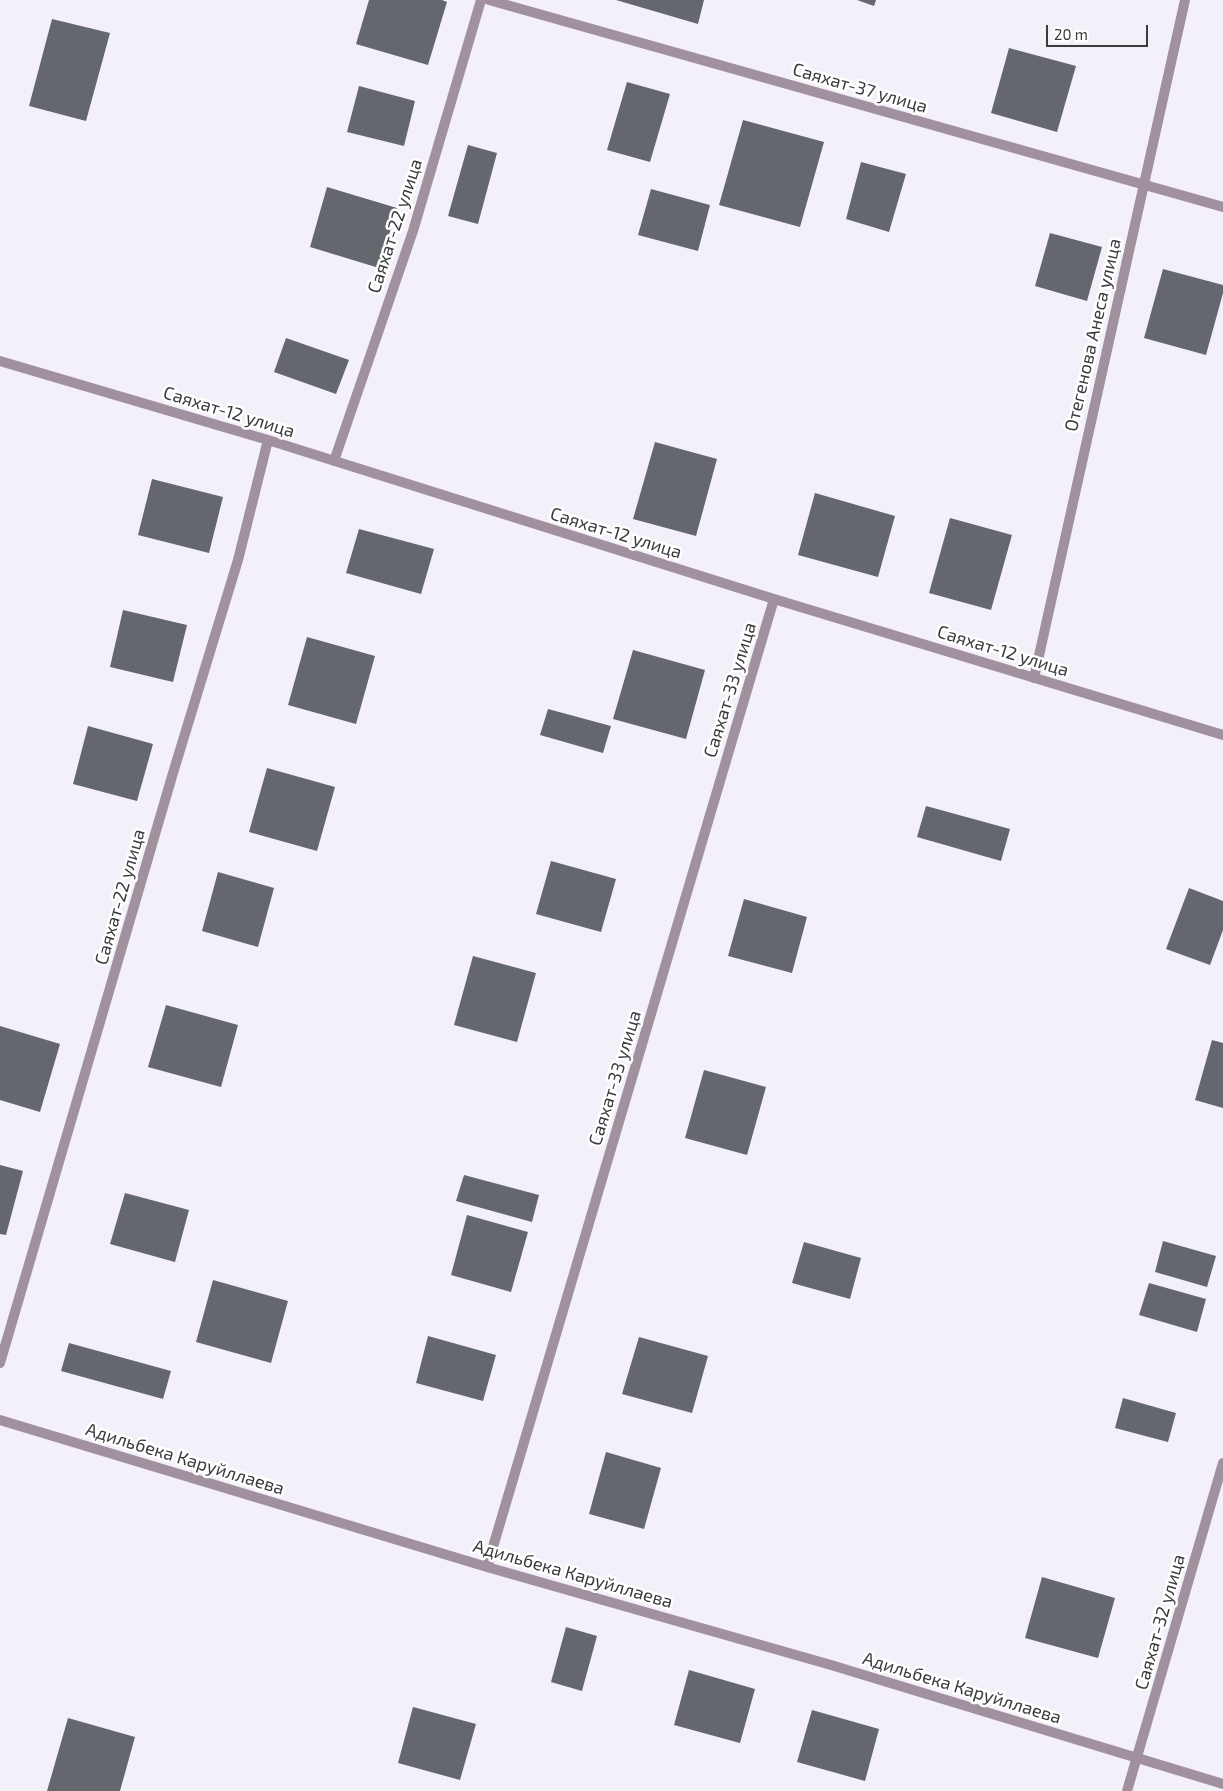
<!DOCTYPE html>
<html>
<head>
<meta charset="utf-8">
<style>
  body { margin:0 }
  #map { position:relative; width:1223px; height:1791px; overflow:hidden; background:#f4f0f9; font-family:"Exo 2",sans-serif }
  canvas { display:block }
  .scale { position:absolute; left:1046px; top:25px; width:102px; height:22px; box-sizing:border-box; border:2px solid #3b3a3d; border-top:0; padding-left:6px; font-size:15px; line-height:18px; white-space:nowrap; color:#3b3a3d; -webkit-text-stroke:4px #fff; paint-order:stroke }
</style>
</head>
<body>
<div id="map">
<canvas width="1223" height="1791"></canvas>
<div class="scale">20 m</div>
</div>
<script>
const c = document.querySelector('canvas').getContext('2d');
c.lineJoin = 'round';
function paint(path, color) { c.fillStyle = color; c.fill(path, 'evenodd'); }
function trace(path, color, width, dash) { c.strokeStyle = color; c.lineWidth = width; c.lineCap = dash ? 'butt' : 'round'; c.setLineDash(dash || []); c.stroke(path); }
function write(font, color, halo, rows, align = 'center') {
  c.font = font + ' "Exo 2",sans-serif'; c.lineWidth = 5; c.setLineDash([]); c.textBaseline = 'middle'; c.strokeStyle = halo; c.fillStyle = color; for (const [text, x, y, turn = 0] of rows) {
    c.save(); c.translate(x, y); c.rotate((+turn || 0) * Math.PI / 180); c.textAlign = isNaN(turn) ? turn : align; if (halo) c.strokeText(text, 0, 0); c.fillText(text, 0, 0); c.restore();
  }
}
paint(new Path2D(`
  M 369,0 L 442,0 L 447,2 L 428,65 L 356,44 Z
  M 616,0 L 704,0 L 698,24 Z
  M 857,0 L 876,0 L 874,6 Z
  M 52,19 L 110,33 L 86,121 L 29,106 Z
  M 1009,48 L 1076,66 L 1057,132 L 991,113 Z
  M 627,82 L 670,94 L 650,162 L 607,150 Z
  M 359,86 L 415,101 L 404,146 L 347,132 Z
  M 743,120 L 824,142 L 800,227 L 719,205 Z
  M 468,145 L 497,153 L 478,224 L 448,216 Z
  M 861,162 L 906,174 L 889,232 L 846,219 Z
  M 327,187 L 397,208 L 379,268 L 310,247 Z
  M 651,189 L 710,205 L 698,251 L 638,235 Z
  M 1050,233 L 1102,247 L 1087,301 L 1035,286 Z
  M 1163,269 L 1223,285 L 1223,293 L 1206,355 L 1144,338 Z
  M 286,338 L 349,360 L 336,394 L 274,372 Z
  M 655,442 L 717,459 L 696,536 L 633,519 Z
  M 152,479 L 223,497 L 209,553 L 138,535 Z
  M 815,493 L 895,516 L 878,577 L 798,555 Z
  M 950,518 L 1012,535 L 991,610 L 929,593 Z
  M 359,529 L 434,549 L 421,594 L 346,573 Z
  M 123,610 L 187,625 L 173,682 L 110,667 Z
  M 307,637 L 375,656 L 356,724 L 288,705 Z
  M 633,650 L 705,670 L 686,739 L 613,719 Z
  M 548,709 L 611,726 L 603,753 L 540,735 Z
  M 88,726 L 153,744 L 137,801 L 73,784 Z
  M 267,768 L 335,787 L 317,851 L 249,832 Z
  M 926,806 L 1010,829 L 1001,861 L 917,837 Z
  M 551,861 L 616,879 L 601,932 L 536,914 Z
  M 218,872 L 274,888 L 258,947 L 202,931 Z
  M 1189,888 L 1223,901 L 1223,930 L 1210,965 L 1166,949 Z
  M 744,899 L 807,917 L 792,973 L 728,956 Z
  M 473,956 L 536,973 L 517,1042 L 454,1025 Z
  M 166,1005 L 238,1025 L 221,1087 L 148,1067 Z
  M 0,1026 L 60,1044 L 40,1112 L 0,1100 Z
  M 1212,1040 L 1223,1043 L 1223,1108 L 1195,1100 Z
  M 704,1070 L 766,1087 L 747,1155 L 685,1138 Z
  M 0,1165 L 23,1171 L 6,1235 L 0,1234 Z
  M 464,1175 L 539,1195 L 532,1222 L 456,1201 Z
  M 125,1193 L 189,1210 L 175,1262 L 110,1244 Z
  M 467,1215 L 528,1232 L 511,1292 L 451,1275 Z
  M 1163,1241 L 1216,1256 L 1207,1287 L 1155,1272 Z
  M 804,1242 L 861,1258 L 850,1299 L 792,1283 Z
  M 213,1280 L 288,1301 L 271,1363 L 196,1342 Z
  M 1149,1283 L 1206,1299 L 1197,1332 L 1139,1315 Z
  M 428,1336 L 496,1355 L 483,1401 L 416,1383 Z
  M 639,1337 L 708,1356 L 692,1413 L 622,1394 Z
  M 69,1343 L 171,1371 L 163,1399 L 61,1371 Z
  M 1123,1398 L 1176,1413 L 1168,1442 L 1115,1428 Z
  M 606,1452 L 661,1468 L 644,1529 L 589,1514 Z
  M 1042,1577 L 1115,1598 L 1098,1658 L 1025,1638 Z
  M 566,1627 L 597,1636 L 582,1691 L 551,1682 Z
  M 689,1670 L 755,1689 L 740,1743 L 674,1725 Z
  M 413,1707 L 476,1724 L 460,1780 L 398,1763 Z
  M 812,1710 L 879,1729 L 865,1781 L 797,1762 Z
  M 68,1718 L 135,1737 L 120,1791 L 47,1791 Z`), '#64676e');
trace(new Path2D(`
  M 489,0 L 1223,207
  M 0,361 L 268,440 L 774,599 L 1223,735
  M 334,461 L 413,231 L 481,0
  M 1034,678 L 1185,0
  M 0,1363 L 173,773 L 238,560 L 268,440
  M 0,1420 L 487,1567 L 831,1665 L 1223,1784
  M 487,1567 L 774,599
  M 1127,1791 L 1223,1463`), '#a1909d', 10);
write('18px', '#3b3a3d', '#fff', [
  ["Саяхат-37 улица",860,88,16],
  ["Саяхат-22 улица",395,226,-72],
  ["Отегенова Анеса улица",1093,335,-77],
  ["Саяхат-12 улица",229,412,17],
  ["Саяхат-12 улица",616,533,17],
  ["Саяхат-12 улица",1003,651,17],
  ["Саяхат-33 улица",730,690,-73],
  ["Саяхат-22 улица",120,897,-74],
  ["Саяхат-33 улица",615,1078,-73],
  ["Адильбека Каруйллаева",185,1459,17],
  ["Адильбека Каруйллаева",573,1574,16],
  ["Саяхат-32 улица",1160,1622,-74],
  ["Адильбека Каруйллаева",962,1688,17]
]);
</script>
</body>
</html>
